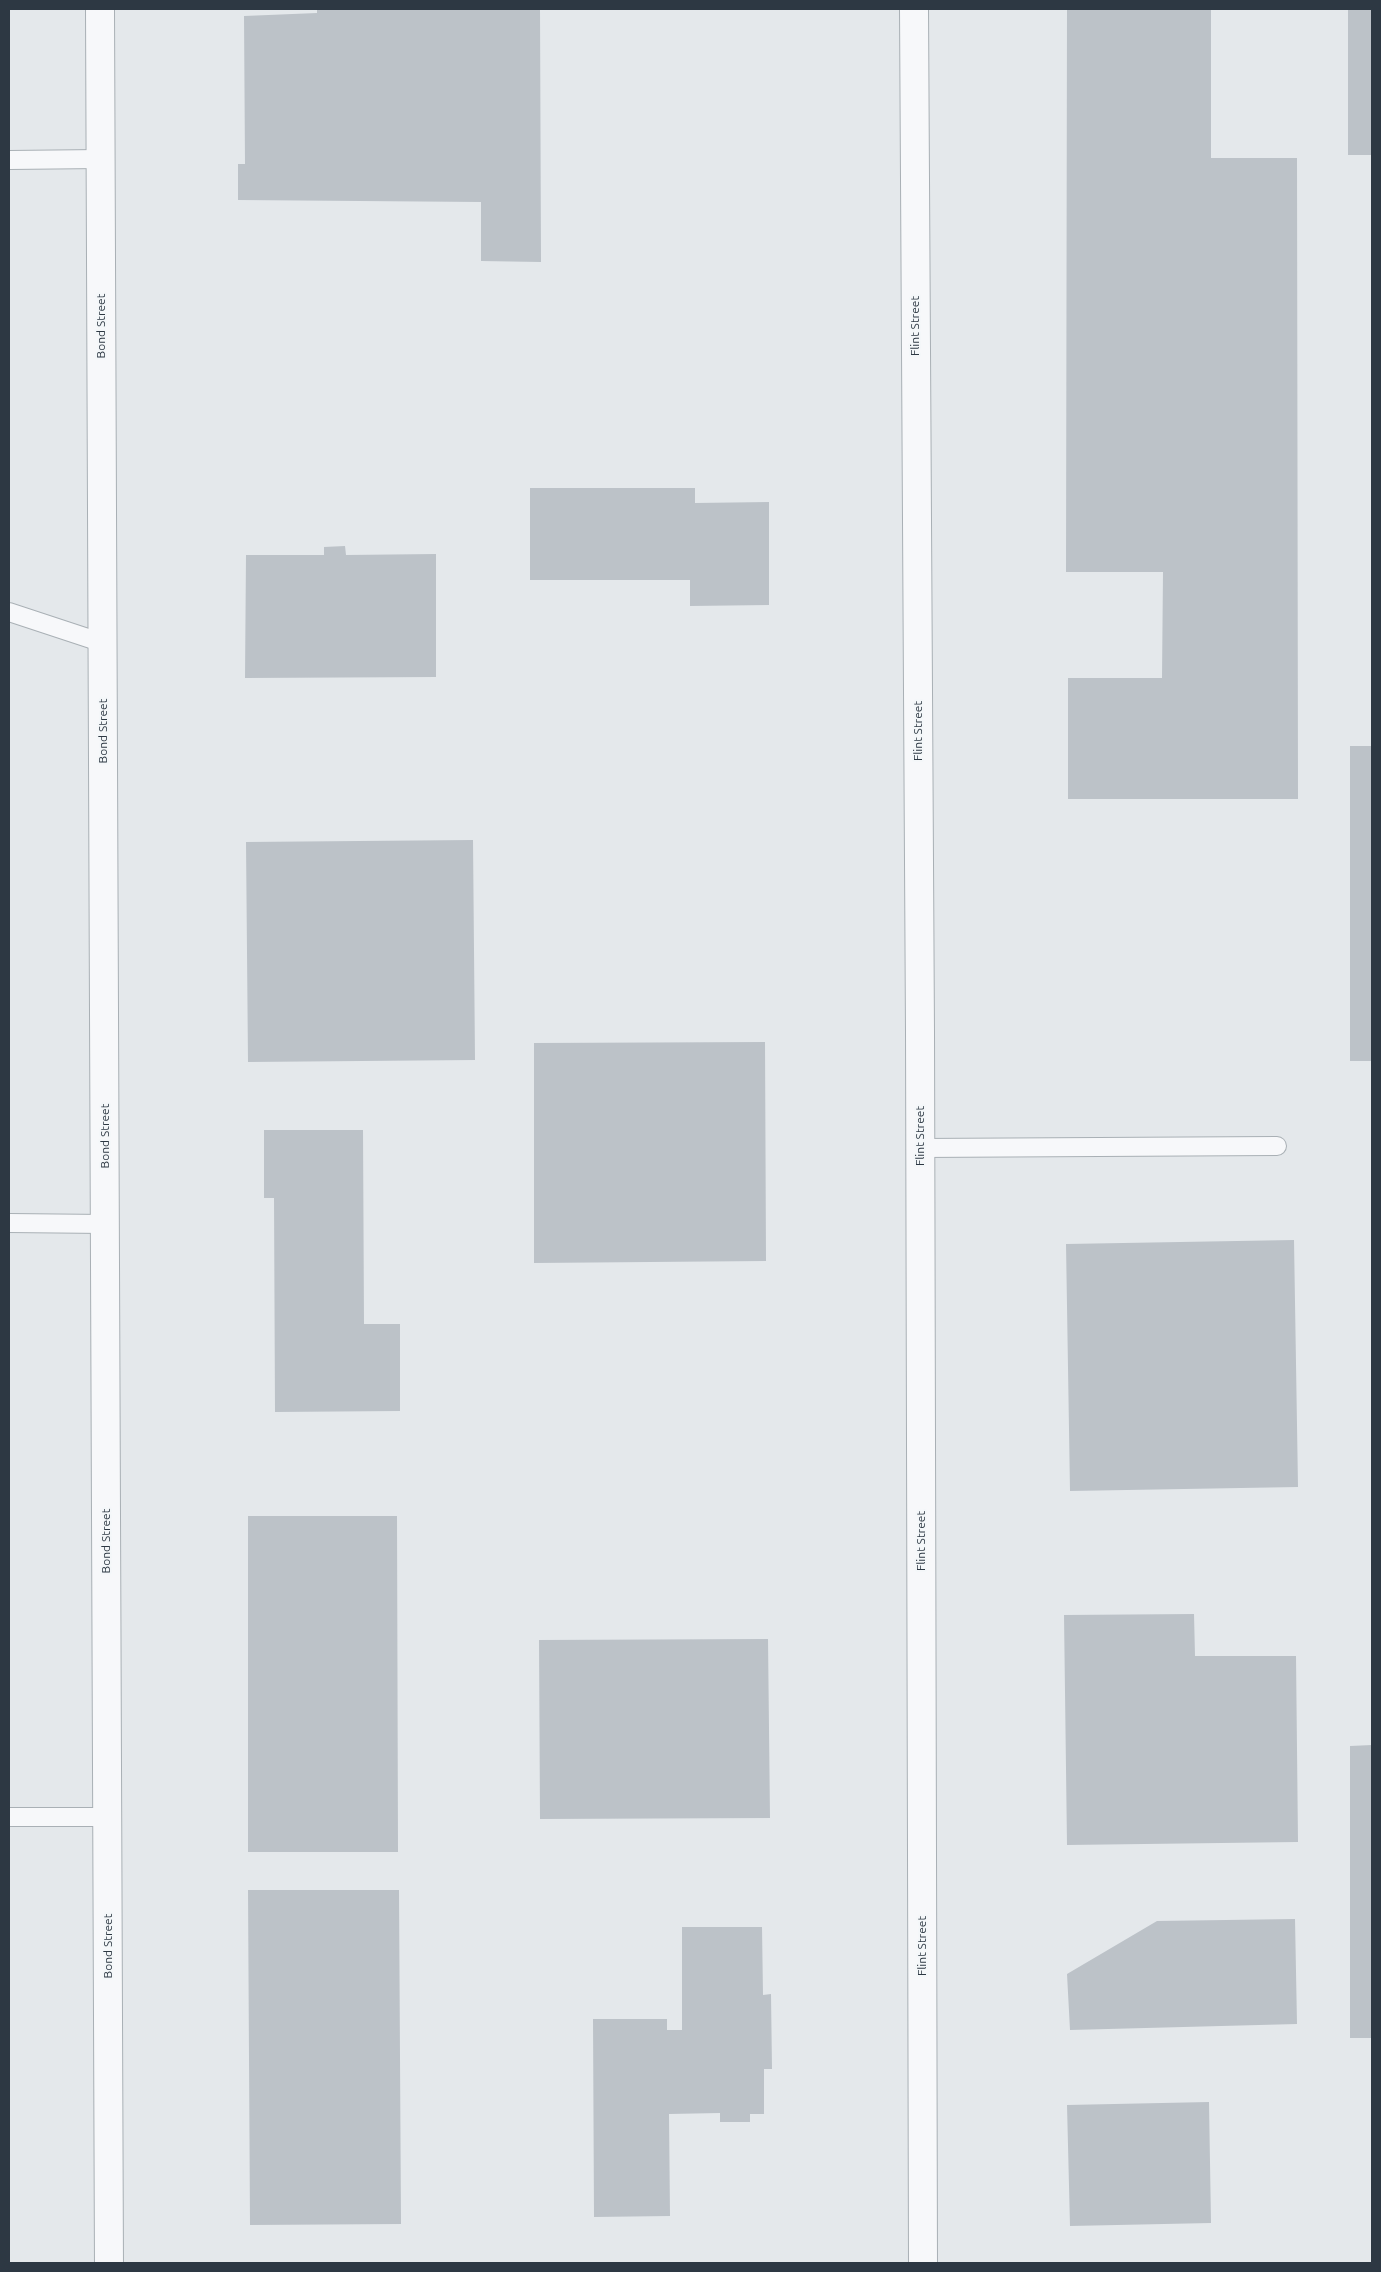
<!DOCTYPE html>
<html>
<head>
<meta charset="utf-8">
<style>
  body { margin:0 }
  #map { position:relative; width:1381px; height:2272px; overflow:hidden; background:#e4e8eb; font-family:Ubuntu,sans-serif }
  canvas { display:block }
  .frame { position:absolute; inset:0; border:10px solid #2d3843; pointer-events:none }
</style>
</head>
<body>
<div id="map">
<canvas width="1381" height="2272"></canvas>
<div class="frame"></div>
</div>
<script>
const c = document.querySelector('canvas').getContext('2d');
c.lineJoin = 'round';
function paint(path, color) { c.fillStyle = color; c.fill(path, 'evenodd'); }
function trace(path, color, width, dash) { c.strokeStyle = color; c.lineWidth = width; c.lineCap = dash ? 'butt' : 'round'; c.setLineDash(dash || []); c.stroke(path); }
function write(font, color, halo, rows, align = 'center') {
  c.font = font + ' Ubuntu,sans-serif'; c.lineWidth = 4; c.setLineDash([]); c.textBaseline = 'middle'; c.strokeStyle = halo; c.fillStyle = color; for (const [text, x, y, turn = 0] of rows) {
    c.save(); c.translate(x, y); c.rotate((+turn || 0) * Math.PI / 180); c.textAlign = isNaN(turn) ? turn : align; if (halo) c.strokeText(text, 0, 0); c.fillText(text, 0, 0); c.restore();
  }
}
paint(new Path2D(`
  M 317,9 L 540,9 L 541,262 L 481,261 L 481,202 L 238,200 L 238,164 L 245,164 L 244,16 L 317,13 Z
  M 1067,9 L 1211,9 L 1211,158 L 1297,158 L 1298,799 L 1068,799 L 1068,678 L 1162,678 L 1163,572 L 1066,572 Z
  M 1348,9 L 1372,9 L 1372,155 L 1348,155 Z
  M 530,488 L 695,488 L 695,503 L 769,502 L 769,605 L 690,606 L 690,580 L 530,580 Z
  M 345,546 L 346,555 L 436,554 L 436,677 L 245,678 L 246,555 L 324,555 L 324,547 Z
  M 1350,746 L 1372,746 L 1372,1061 L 1350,1061 Z
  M 473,840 L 475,1060 L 248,1062 L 246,842 Z
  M 765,1042 L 766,1261 L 534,1263 L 534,1043 Z
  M 264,1130 L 363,1130 L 364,1324 L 400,1324 L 400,1411 L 275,1412 L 274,1198 L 264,1198 Z
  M 1294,1240 L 1298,1487 L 1070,1491 L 1066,1244 Z
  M 248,1516 L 397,1516 L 398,1852 L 248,1852 Z
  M 1194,1614 L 1195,1656 L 1296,1656 L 1298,1842 L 1067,1845 L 1064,1615 Z
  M 768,1639 L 770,1818 L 540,1819 L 539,1640 Z
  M 1372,1745 L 1372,2038 L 1350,2038 L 1350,1746 Z
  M 248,1890 L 399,1890 L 401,2224 L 250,2225 Z
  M 1295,1919 L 1297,2024 L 1070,2030 L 1067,1974 L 1157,1921 Z
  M 682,1927 L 762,1927 L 763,1995 L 771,1994 L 772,2069 L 764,2069 L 764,2114 L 750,2114 L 750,2122 L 720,2122 L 720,2113 L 669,2114 L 670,2216 L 594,2217 L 593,2019 L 667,2019 L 667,2030 L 682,2030 Z
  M 1209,2102 L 1211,2223 L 1070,2226 L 1067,2105 Z`), '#bcc2c8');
const lane = new Path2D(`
  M 9,160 L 100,159
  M 9,612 L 103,643
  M 920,1148 L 1277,1146
  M 9,1223 L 105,1224
  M 9,1817 L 107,1817`);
const street = new Path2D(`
  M 100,9 L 109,2263
  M 914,9 L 920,1031 L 923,2263`);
trace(lane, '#a9b0b5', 20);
trace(street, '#a9b0b5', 30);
trace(lane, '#f7f8fa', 18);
trace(street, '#f7f8fa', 28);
write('12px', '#2d3843', '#f4f7f9', [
  ["Bond Street",101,326,-90],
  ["Flint Street",915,326,-90],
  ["Bond Street",103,731,-90],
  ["Flint Street",918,731,-90],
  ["Bond Street",105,1136,-90],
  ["Flint Street",920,1136,-90],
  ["Bond Street",106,1541,-90],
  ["Flint Street",921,1541,-90],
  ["Bond Street",108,1946,-90],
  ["Flint Street",922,1946,-90]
]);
</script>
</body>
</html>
